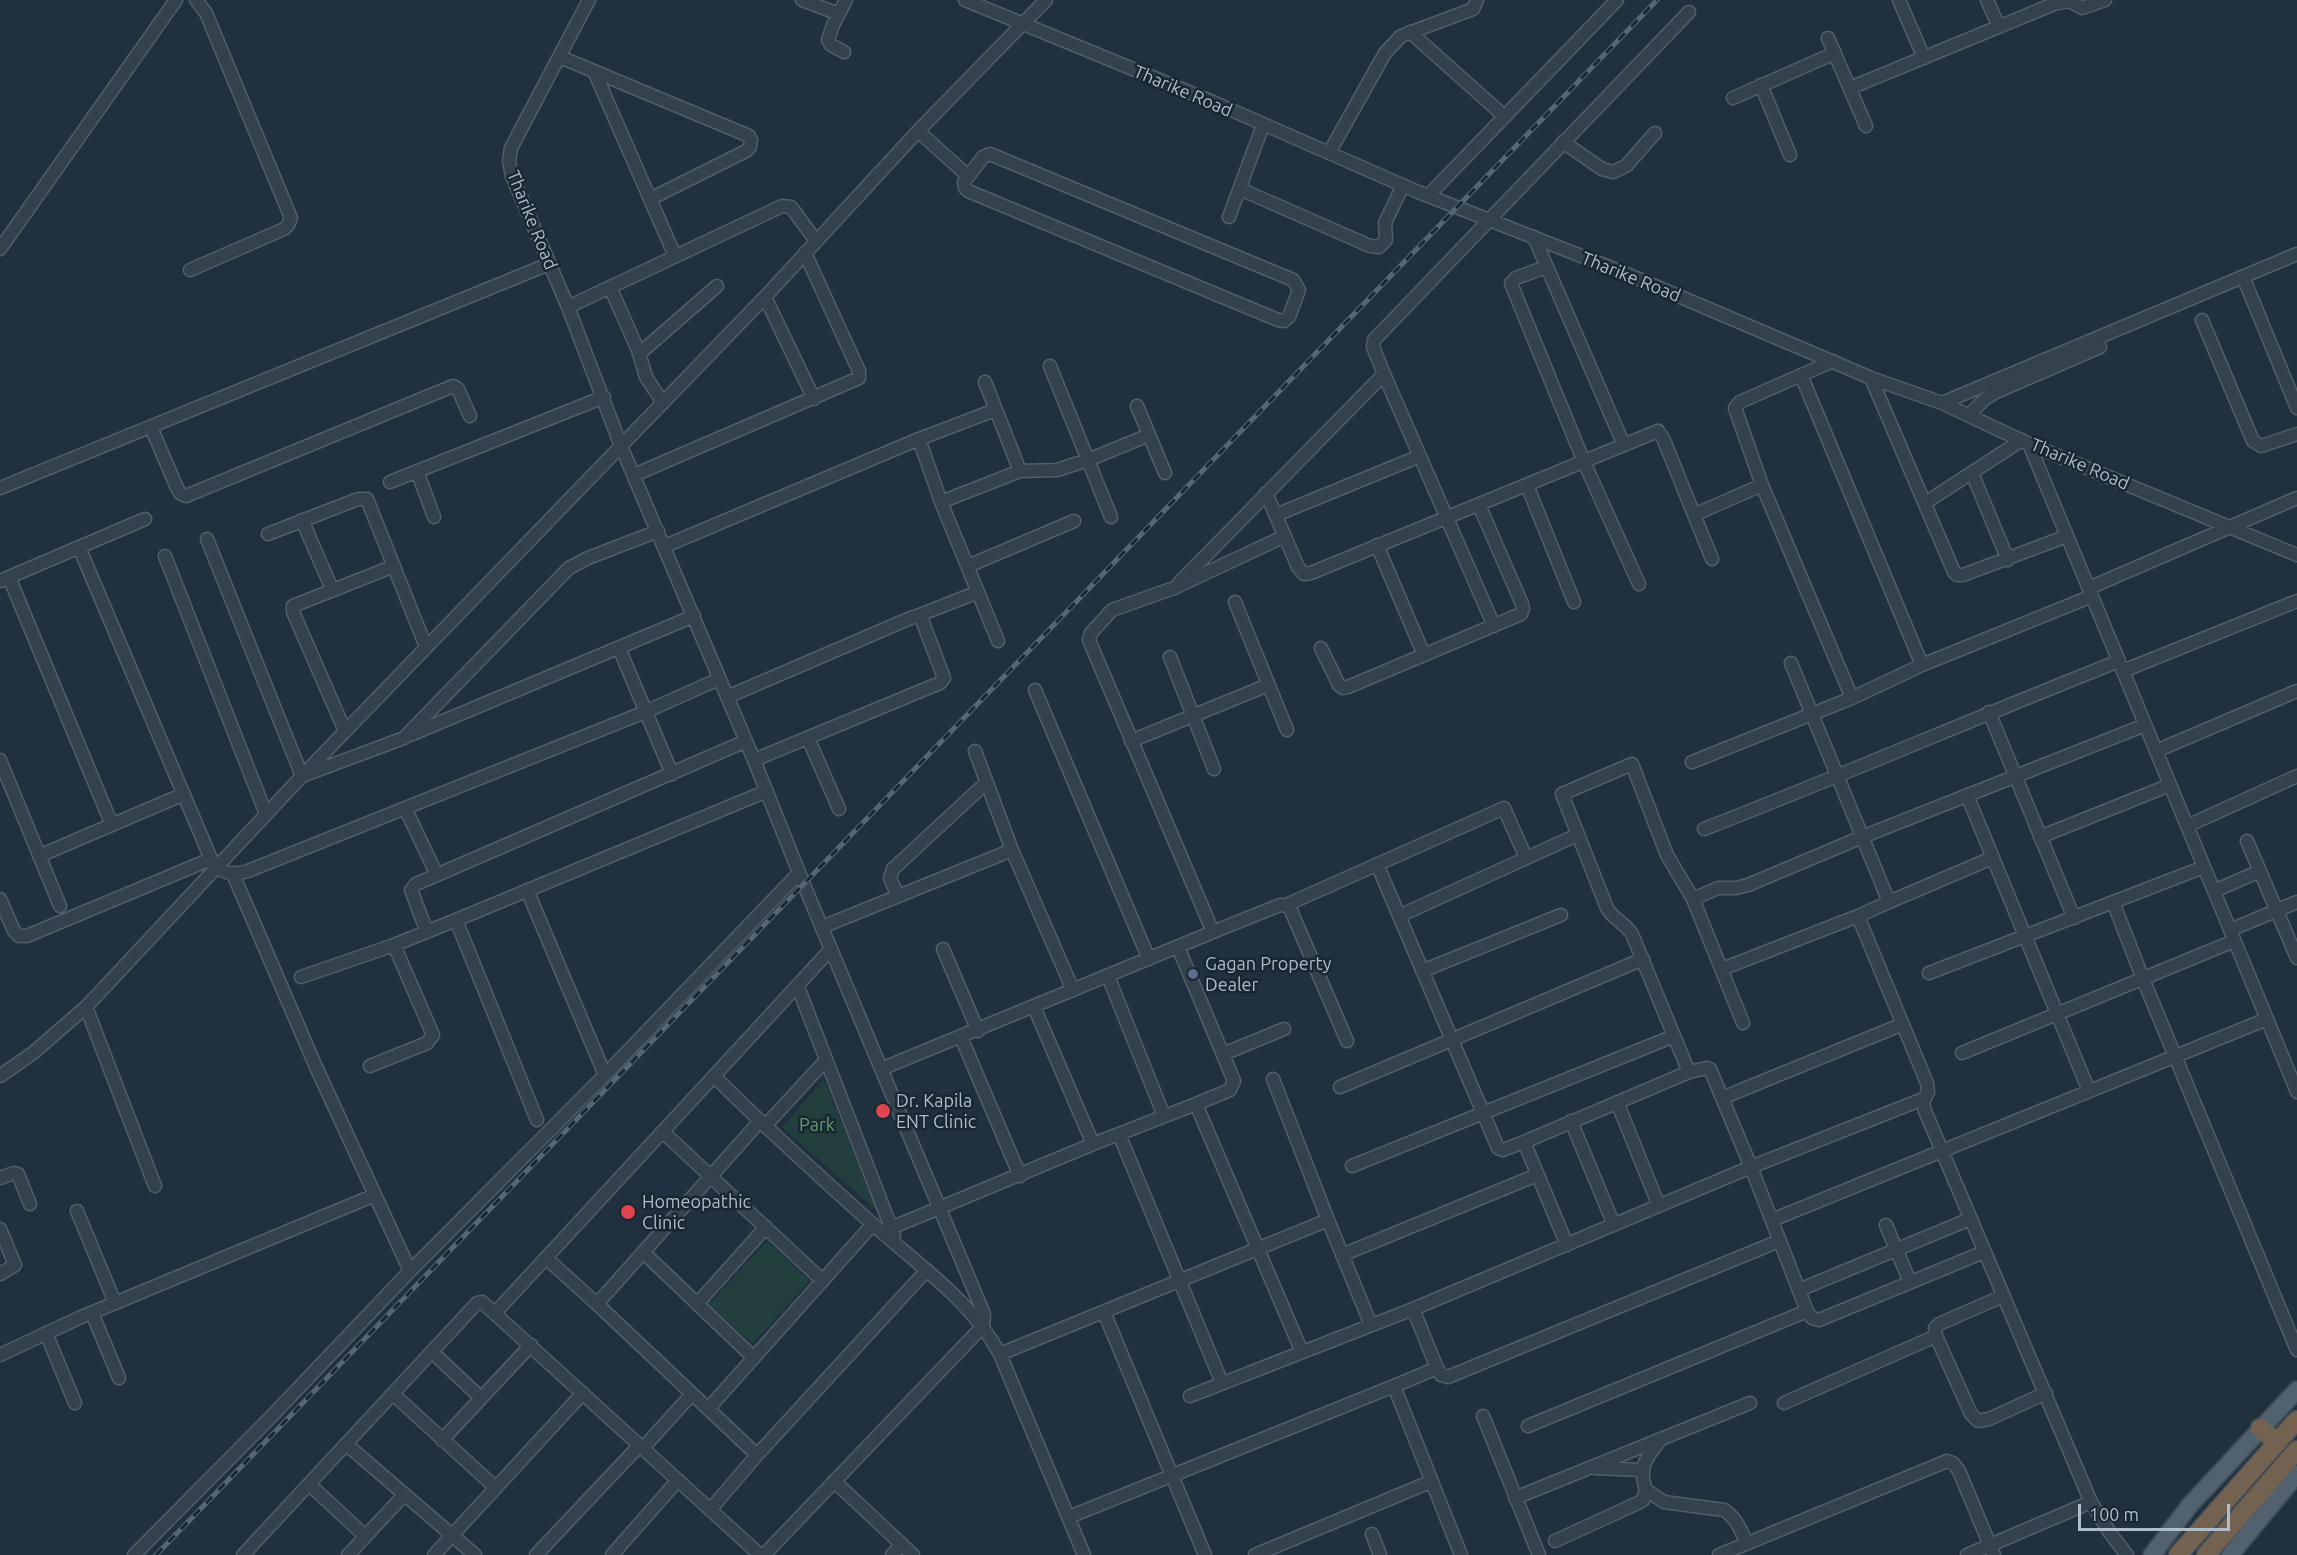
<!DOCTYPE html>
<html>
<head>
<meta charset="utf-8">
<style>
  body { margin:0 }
  #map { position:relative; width:2297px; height:1555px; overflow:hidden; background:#20303e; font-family:Ubuntu,sans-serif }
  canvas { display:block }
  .scale { position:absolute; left:2078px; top:1504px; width:152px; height:27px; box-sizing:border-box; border:3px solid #afbcc9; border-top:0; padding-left:8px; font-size:18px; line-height:21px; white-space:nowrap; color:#afbcc9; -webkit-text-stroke:4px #192732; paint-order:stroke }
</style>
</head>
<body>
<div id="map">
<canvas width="2297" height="1555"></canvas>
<div class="scale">100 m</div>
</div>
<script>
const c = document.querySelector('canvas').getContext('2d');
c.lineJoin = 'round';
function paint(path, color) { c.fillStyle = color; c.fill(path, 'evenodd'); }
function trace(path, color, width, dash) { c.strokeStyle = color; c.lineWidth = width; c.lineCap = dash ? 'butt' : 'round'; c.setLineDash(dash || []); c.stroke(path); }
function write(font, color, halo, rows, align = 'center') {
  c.font = font + ' Ubuntu,sans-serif'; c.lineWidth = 5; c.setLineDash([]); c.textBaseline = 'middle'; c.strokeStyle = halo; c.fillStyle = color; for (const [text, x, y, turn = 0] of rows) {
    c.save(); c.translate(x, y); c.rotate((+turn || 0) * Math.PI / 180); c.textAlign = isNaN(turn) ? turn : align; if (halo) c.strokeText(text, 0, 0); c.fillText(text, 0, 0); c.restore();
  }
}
paint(new Path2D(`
  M 824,1079 L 877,1211 L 782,1127 Z
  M 767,1241 L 810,1281 L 752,1344 L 709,1304 Z`), '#223f3e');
const minor = new Path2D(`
  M 589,0 L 511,148 L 509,161 L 512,176 L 568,307 L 621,446 L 754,760 L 804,885 L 984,1314 L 983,1326 L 764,1555
  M 802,0 L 839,14
  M 965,0 L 1213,102 L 1418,192 L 1622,272 L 1871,378 L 1942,403 L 2029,444 L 2297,555
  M 1899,0 L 1924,58
  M 1987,0 L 1999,27
  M 1410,32 L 1504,116
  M 1828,38 L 1866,126
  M 844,52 L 831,45 L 828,40 L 833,25 L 846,0
  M 560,57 L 749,136 L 751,140 L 750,147 L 746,151 L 650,199
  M 594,71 L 675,256
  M 1761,85 L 1790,155
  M 1850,88 L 2054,4 L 2069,1 L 2082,8 L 2105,0
  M 1733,98 L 1835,53
  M 918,131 L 968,176
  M 1563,142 L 1602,169 L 1613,172 L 1626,166 L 1655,133
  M 1329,153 L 1385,53 L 1401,36 L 1473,9 L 1477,0
  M 990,154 L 1293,280 L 1299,290 L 1289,317 L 1284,321 L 1278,320 L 968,191 L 965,188 L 964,182 L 983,157 Z
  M 1240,189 L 1370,246 L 1379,247 L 1386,240 L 1385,223 L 1403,185
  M 1428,196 L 1617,0
  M 1229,217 L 1263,125
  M 1534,237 L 1623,443
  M 0,249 L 176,0
  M 1546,267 L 1516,278 L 1511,283 L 1512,286 L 1584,462 L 1639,584
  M 190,270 L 284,229 L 288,225 L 291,218 L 206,13 L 196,0
  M 2246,284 L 2297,408
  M 610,287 L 638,350 L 646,377 L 663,403
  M 765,297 L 814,399
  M 568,307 L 782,206 L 791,207 L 816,241
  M 2202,320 L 2253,441 L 2261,446 L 2297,434
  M 639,354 L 717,286
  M 1833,361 L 1740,402 L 1735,408 L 1762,485 L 1852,698
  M 1050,366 L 1111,517
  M 1801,375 L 1922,665
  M 1871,378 L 1954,572 L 1957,575 L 1963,575 L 2067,536
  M 1942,403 L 2297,254
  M 1137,406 L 1165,473
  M 995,410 L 919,439 L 941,502 L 998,641
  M 1969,415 L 1985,399 L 1996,392 L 2100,347
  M 151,427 L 177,488 L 180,493 L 186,496 L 453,386 L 458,389 L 470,416
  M 417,471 L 434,517
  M 1020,471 L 1057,470 L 1088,460 L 1149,435
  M 1972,473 L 2008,560
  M 634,475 L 859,378 L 859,371 L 805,253
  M 390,482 L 604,397
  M 1527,485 L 1574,602
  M 0,488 L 549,264
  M 1266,493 L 1298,567 L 1304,574 L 1311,573 L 1658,431 L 1663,438 L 1712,559
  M 941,502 L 1020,471 L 985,382
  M 1925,503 L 2022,440
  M 1696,514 L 1762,485
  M 1276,515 L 1420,456
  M 302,520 L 332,589
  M 268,534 L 358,499 L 367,499 L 426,647
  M 1285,536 L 1174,588 L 1112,610 L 1091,633 L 1089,640 L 1213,932 L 1280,905 L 1289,906 L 1347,1041
  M 207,539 L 302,776 L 404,738 L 569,568 L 588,558 L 658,531
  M 1377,545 L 1424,655
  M 665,546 L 919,439
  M 79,547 L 211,859 C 218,873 233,876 248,871 L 645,712 L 719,679
  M 165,556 L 266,814
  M 968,566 L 1074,521
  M 9,577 L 112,825
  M 0,581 L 145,519
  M 1179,583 L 1384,374
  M 2089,588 L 2297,498
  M 1235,602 L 1287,730
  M 917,616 L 978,592
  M 1494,626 L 1384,374 L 1373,347 L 1374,340 L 1689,12
  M 619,648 L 672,774
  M 1321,648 L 1339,685 L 1343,688 L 1348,687 L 1521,614 L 1523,609 L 1522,604 L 1479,505
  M 1170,657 L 1214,769
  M 1791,663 L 1889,902 L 1858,916 L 1927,1083 L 1928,1092 L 1923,1102 L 1925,1111 L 2091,1502 L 2110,1533 L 2127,1555
  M 2123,671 L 2297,601
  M 1035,690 L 1149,959
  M 727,697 L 913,617 L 917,616 L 922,620 L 944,678 L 940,683 L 754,760
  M 1989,712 L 2074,918
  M 345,731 L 293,612 L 293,606 L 394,566
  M 410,735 L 694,616
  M 808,738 L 839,809
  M 1131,741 L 1268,685
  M 975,751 L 1012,850 L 1073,990
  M 2156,751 L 2297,691
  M 0,760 L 60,906
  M 1692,762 L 1852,698 L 1922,665 L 2092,596
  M 1967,795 L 2089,1091
  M 405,808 L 436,873
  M 2187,826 L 2297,776
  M 1704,829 C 1843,775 1980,716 2119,661
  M 2040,837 L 2170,785
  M 2247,841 L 2297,958
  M 39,856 L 184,794
  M 1377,864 L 1498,1148 L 1503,1150 L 1524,1142 L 1689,1072 L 1707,1068 L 1710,1069 L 1751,1167 L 1807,1311 L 1528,1426
  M 233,874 L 316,1067 L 410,1271
  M 527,890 L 605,1075
  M 2214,891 L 2260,871
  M 898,896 L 890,878 L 893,869 L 987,782
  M 0,899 L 14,931 L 19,936 L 27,936 L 211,859
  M 1693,899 L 1718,888 L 1736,888 L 1748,885 L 1862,837 L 2145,725
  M 1889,902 L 1992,858
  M 2113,902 L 2143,979 L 2297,1350
  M 1286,905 L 1504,808 L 1526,858
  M 1399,916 L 1577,835
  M 822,927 L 1012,850
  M 2230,930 L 2297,902
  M 427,932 L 411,890 L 416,884 L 746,741
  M 1178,947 L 1234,1081 L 1230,1090 L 1196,1104
  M 943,949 L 978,1031
  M 1722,969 L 1858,916
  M 1422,971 L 1561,915
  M 1929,973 L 2204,867
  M 1108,976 L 1164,1116
  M 301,977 L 394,945 L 456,920
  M 798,987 L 894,1235
  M 86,1007 L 155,1186
  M 1034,1007 L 1093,1144
  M 2267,1019 L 2297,1092
  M 1674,1036 L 1632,934 C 1625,923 1613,919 1607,908 L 1562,794 L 1632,764 L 1667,855 L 1693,899 L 1743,1023
  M 961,1037 L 1020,1176
  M 1962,1053 L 2234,941
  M 1223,1054 L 1284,1029
  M 370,1066 L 427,1043 L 433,1035 L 394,945
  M 881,1069 L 1213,932
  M 0,1076 L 33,1053 L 86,1007 L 302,776 L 765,297 L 918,131 L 1046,0
  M 714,1076 L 831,949
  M 1340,1087 L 1643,959
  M 1722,1098 L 1903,1024
  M 1617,1102 L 1659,1206
  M 537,1120 L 456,920 L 767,791
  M 1571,1121 L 1614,1225
  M 765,1126 L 826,1060
  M 663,1132 L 823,1281
  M 1119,1134 L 1222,1383
  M 1524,1142 L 1567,1245
  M 1352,1166 L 1674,1036 L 1689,1072
  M 0,1178 L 14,1173 L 18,1174 L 30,1204
  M 77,1211 L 115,1303
  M 1328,1220 L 1371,1325
  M 1772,1220 L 2267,1019 L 2029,444
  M 1886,1225 L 1910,1282
  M 891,1228 L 1093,1144 L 1196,1104 L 1302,1352
  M 0,1229 L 15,1265 L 0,1274
  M 643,1252 L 754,1358
  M 1342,1255 L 1537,1175
  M 546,1258 L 597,1304
  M 1799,1290 L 1970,1219
  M 2003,1296 L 1939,1324 L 1935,1328 L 1936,1336 L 1971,1414 L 1978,1421 L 1989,1419 L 2046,1393
  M 697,1304 L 766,1227
  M 1413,1309 L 1751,1167 L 1923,1099
  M 1807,1311 L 1812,1318 L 1819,1320 L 1984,1252
  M 1104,1312 L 1205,1555
  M 92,1313 L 119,1378
  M 495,1313 L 714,1076 C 766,1128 821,1178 877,1228 C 920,1266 972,1302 1000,1354 L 1084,1555
  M 46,1333 L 75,1403
  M 432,1352 L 481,1398
  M 1000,1354 L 1328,1220 L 1273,1079
  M 0,1355 L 79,1318 L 375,1195
  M 1394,1386 L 1437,1368
  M 393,1394 L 496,1488
  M 1190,1396 L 1413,1309 L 1437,1368 L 1441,1375 L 1448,1377 L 1779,1241
  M 1784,1403 L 1936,1336
  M 708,1409 L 873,1224
  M 1483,1416 L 1539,1555
  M 442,1440 L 531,1345
  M 1660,1440 C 1646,1459 1638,1466 1646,1490 L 1664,1502 L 1724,1510 C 1736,1517 1741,1531 1747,1543
  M 346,1444 L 475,1555
  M 643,1448 L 692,1394
  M 757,1455 L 926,1271
  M 1595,1468 L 1642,1470
  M 834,1481 L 913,1555
  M 309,1484 L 365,1536
  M 1515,1498 L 1750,1403
  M 710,1510 L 757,1455 L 597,1304 L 760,1121
  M 1069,1517 L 1394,1386 L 1461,1555
  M 1372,1534 L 1380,1555
  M 1555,1541 L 1638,1503 L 1643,1500 L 1646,1490
  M 134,1555 L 269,1419 L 410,1271 L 605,1075 L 799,873
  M 243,1555 L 477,1303 L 482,1302 L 760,1555
  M 348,1555 L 404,1495
  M 434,1555 L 583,1393
  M 536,1555 L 640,1445
  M 612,1555 L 678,1480
  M 892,1555 L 902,1544
  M 1255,1555 L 1430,1482
  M 1719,1555 L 1947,1461 L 1953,1463 L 1959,1471 L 1994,1555
  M 1967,1555 L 2091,1502`);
const major = new Path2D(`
  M 2152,1555 L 2190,1505 L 2297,1390
  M 2230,1555 L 2297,1474`);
const highway = new Path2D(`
  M 2260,1428 L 2277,1442
  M 2178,1555 L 2297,1420
  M 2206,1555 L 2297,1450`);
trace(minor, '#525f6b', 15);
trace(major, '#3d4b56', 20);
trace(highway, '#3f4c58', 21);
trace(minor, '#34424d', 12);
trace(major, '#52616e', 16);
trace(highway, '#746250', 18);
const rail = new Path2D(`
  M 156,1555 L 1657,0`);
trace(rail, '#566675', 5);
trace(rail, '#192732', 3, [9]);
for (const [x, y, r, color] of [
  [1193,974,6,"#5c6f8a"],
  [883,1111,8,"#e0444e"],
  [628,1212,8,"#e0444e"]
]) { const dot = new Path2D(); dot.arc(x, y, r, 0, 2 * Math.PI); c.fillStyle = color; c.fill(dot); trace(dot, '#192732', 2); }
write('18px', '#afbcc9', '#192732', [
  ["Tharike Road",1183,91,23],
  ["Tharike Road",532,220,68],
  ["Tharike Road",1631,277,22],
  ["Tharike Road",2080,464,23]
]);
write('18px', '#afbcc9', '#192732', [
  ["Gagan Property",1205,964],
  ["Dealer",1205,985],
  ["Dr. Kapila",896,1101],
  ["ENT Clinic",896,1122],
  ["Homeopathic",642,1202],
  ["Clinic",642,1223]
], 'left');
write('18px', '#649d6a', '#192732', [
  ["Park",817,1125]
]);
</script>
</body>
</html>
